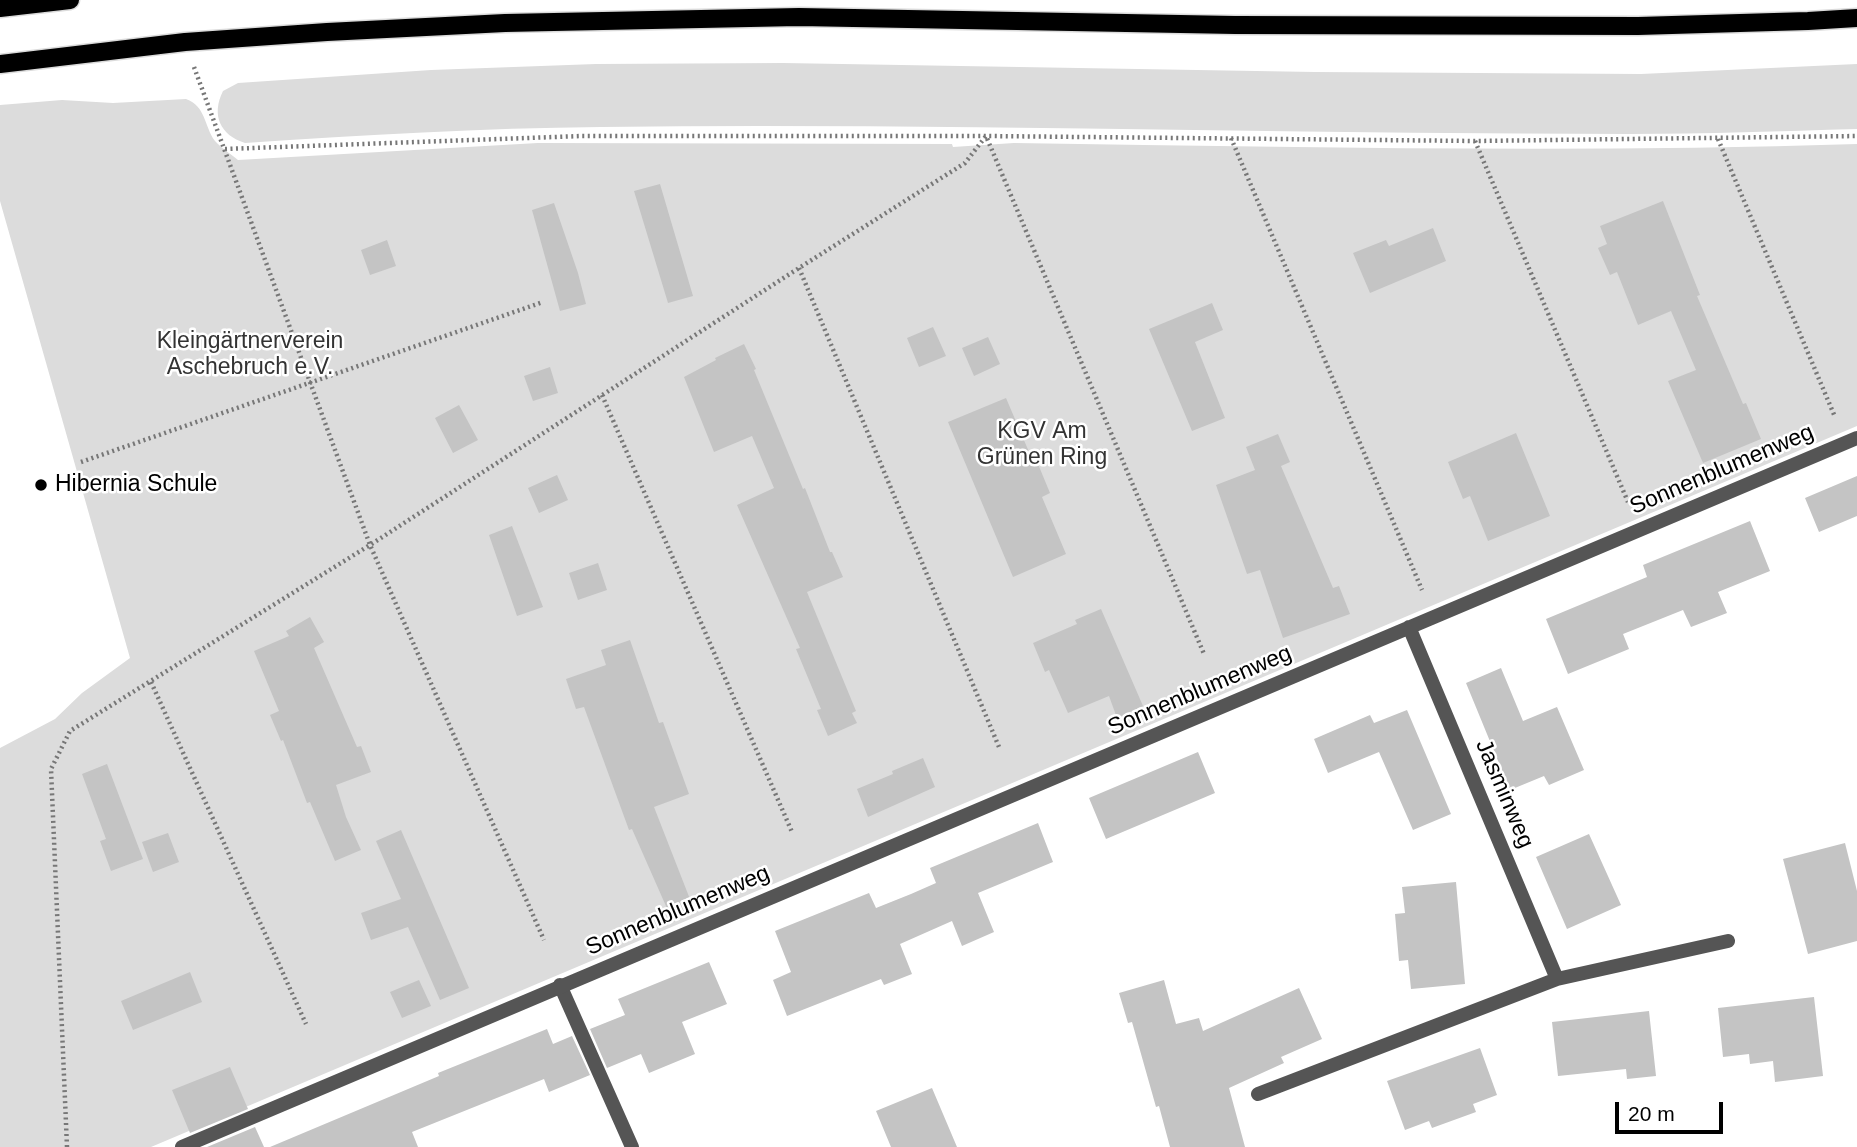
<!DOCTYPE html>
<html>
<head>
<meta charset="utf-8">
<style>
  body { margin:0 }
  #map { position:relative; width:1857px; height:1147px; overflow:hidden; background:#fff; font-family:Helvetica,sans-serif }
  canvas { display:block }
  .scale { position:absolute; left:1615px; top:1102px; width:108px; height:32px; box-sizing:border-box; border:4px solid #000; border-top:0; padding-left:9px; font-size:21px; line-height:24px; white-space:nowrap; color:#000; -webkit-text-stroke:5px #fff; paint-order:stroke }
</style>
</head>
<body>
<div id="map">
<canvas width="1857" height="1147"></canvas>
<div class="scale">20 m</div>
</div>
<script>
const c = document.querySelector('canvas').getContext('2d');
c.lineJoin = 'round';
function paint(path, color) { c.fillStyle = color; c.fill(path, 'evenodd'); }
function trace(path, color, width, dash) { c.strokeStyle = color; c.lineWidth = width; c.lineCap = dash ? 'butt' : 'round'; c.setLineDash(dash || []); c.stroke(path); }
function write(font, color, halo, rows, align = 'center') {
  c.font = font + ' Helvetica,sans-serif'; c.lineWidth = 5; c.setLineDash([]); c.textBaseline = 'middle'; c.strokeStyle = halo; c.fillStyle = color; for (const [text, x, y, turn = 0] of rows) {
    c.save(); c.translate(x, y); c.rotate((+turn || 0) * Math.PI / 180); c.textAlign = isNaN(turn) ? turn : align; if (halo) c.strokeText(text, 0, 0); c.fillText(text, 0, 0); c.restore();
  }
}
paint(new Path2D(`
  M 783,63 L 1315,72 L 1641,74 L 1857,64 L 1857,129 C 1781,131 1706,134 1630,134 C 1287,134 944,123 601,127 C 482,128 364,135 245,143 C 220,135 211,115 223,91 L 238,83 L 431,70 L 596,64 Z
  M 186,99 C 206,106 204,126 215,141 C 221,148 231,154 238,160 L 538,143 L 952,144 L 953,147 L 1014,143 C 1295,147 1576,153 1857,144 L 1857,426 L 151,1147 L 0,1147 L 0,748 L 55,719 L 82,693 L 130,658 L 0,201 L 0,105 L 62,100 L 113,103 Z`), '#dcdcdc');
paint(new Path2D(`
  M 660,184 L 693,296 L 668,303 L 634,191 Z
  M 1663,201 L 1700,295 L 1697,296 L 1743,404 L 1746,403 L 1761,439 L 1703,463 L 1668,381 L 1696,370 L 1671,311 L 1638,325 L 1617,272 L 1610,275 L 1598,248 L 1607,244 L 1600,226 Z
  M 554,203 L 578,273 L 586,304 L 560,311 L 532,210 Z
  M 1433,228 L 1446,261 L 1370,293 L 1353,253 L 1386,240 L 1389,246 Z
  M 387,240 L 396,266 L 370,275 L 361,250 Z
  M 1212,303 L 1223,330 L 1195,342 L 1225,418 L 1192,431 L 1149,329 Z
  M 933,327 L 946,356 L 919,367 L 907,338 Z
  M 988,337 L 1000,364 L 974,376 L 962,348 Z
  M 744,344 L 756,369 L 754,370 L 803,489 L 805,488 L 830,552 L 832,552 L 843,577 L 807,592 L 856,711 L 852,713 L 857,723 L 828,736 L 817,710 L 821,709 L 796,649 L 800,648 L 737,505 L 774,488 L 752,436 L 714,452 L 684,377 L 716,360 L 715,358 Z
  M 550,367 L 558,393 L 533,401 L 524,376 Z
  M 1006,398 L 1035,466 L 1038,464 L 1050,493 L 1042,497 L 1066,554 L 1013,577 L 948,422 Z
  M 459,405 L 478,440 L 453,453 L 435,418 Z
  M 1516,433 L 1550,516 L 1488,541 L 1470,496 L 1463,499 L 1448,462 Z
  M 1278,434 L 1290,462 L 1281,466 L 1333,588 L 1339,586 L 1350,614 L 1283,638 L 1260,570 L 1247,574 L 1216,485 L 1255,470 L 1246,447 Z
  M 557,475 L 568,500 L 539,513 L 528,488 Z
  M 1857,476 L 1857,516 L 1819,532 L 1805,498 Z
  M 1750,521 L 1770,571 L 1718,592 L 1727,613 L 1691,627 L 1683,610 L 1623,634 L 1629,649 L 1568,674 L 1546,619 L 1647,577 L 1643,565 Z
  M 512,526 L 543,607 L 517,616 L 489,535 Z
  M 598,563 L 607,590 L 578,600 L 569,573 Z
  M 1101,609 L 1143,706 L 1117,718 L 1109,696 L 1068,713 L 1049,670 L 1045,672 L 1033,643 L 1077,624 L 1075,620 Z
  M 310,617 L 324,642 L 314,648 L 357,747 L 361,746 L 371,772 L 336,785 L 346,817 L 361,850 L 335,861 L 310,802 L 307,803 L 283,740 L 281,741 L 270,715 L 279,711 L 254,651 L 289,636 L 286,631 Z
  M 630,640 L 659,723 L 663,722 L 689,794 L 654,807 L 695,912 L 673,922 L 632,829 L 629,830 L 584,707 L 576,709 L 566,679 L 606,665 L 601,650 Z
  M 1501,668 L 1523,721 L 1557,707 L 1584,770 L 1549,785 L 1544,776 L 1510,790 L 1466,683 Z
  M 1407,710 L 1451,814 L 1413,830 L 1379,752 L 1328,773 L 1314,739 L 1370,715 L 1374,723 Z
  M 1198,752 L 1215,793 L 1106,839 L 1089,798 Z
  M 923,758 L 935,787 L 868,817 L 857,789 L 893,774 L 892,771 Z
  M 107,764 L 143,859 L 111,871 L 100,841 L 106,839 L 82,774 Z
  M 1038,823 L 1053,862 L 978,893 L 994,932 L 962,946 L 952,921 L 900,944 L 912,974 L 884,985 L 881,979 L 787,1016 L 773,980 L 791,972 L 775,931 L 869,893 L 876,908 L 911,894 L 936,883 L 930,868 Z
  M 401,830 L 469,988 L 440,1000 L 408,927 L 371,940 L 361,913 L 401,899 L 376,841 Z
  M 168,833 L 179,862 L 153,872 L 142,842 Z
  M 1589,834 L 1621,905 L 1567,929 L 1536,857 Z
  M 1845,843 L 1857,891 L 1857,941 L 1808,954 L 1783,859 Z
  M 1456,882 L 1465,984 L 1411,989 L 1408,960 L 1399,961 L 1395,914 L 1405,913 L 1402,887 Z
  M 709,962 L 727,1004 L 682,1022 L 695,1054 L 649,1073 L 641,1054 L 607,1068 L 590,1029 L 625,1015 L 618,999 Z
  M 190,972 L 202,1002 L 133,1030 L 121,1001 Z
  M 419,980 L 431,1006 L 402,1018 L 390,992 Z
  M 1164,980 L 1176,1024 L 1199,1018 L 1203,1031 L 1299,988 L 1322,1039 L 1281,1057 L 1284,1063 L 1229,1088 L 1245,1147 L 1170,1147 L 1159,1106 L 1156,1107 L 1132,1022 L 1128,1023 L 1119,993 Z
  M 1814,997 L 1823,1076 L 1775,1082 L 1773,1061 L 1750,1064 L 1749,1054 L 1723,1057 L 1718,1008 Z
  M 1649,1011 L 1656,1076 L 1627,1079 L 1626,1069 L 1558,1076 L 1552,1022 Z
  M 547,1029 L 553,1044 L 572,1036 L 590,1075 L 549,1092 L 544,1079 L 412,1132 L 418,1147 L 270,1147 L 439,1076 L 438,1073 Z
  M 1480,1048 L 1497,1095 L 1473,1104 L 1476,1112 L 1432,1128 L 1429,1121 L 1405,1130 L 1387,1081 Z
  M 230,1067 L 248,1109 L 190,1133 L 172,1090 Z
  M 932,1088 L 957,1147 L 891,1147 L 876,1111 Z
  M 255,1127 L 264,1147 L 207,1147 Z`), '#c4c4c4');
const primary = new Path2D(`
  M 0,8 L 70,0
  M 0,64 L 185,42 L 327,32 L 505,23 L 799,17 L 1235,25 L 1638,26 L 1808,21 L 1857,18`);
trace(primary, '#dbdbdb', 21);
trace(new Path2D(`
  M 194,67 L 370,545 L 544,940
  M 1231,138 L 1422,590
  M 1718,139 L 1835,417
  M 1475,141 L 1628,502
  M 225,149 L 582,136 L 986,136 L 1475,141 L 1857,136
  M 799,268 L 999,747
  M 602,395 L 792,832
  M 81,462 L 543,302
  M 151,682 L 306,1024
  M 67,1147 L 51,769 L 70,731 L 370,545 L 799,268 L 965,163 L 986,136 L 1204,654`), '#777', 4.5, [2, 3.5]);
trace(new Path2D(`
  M 560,985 L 632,1147`), '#555', 14);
trace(new Path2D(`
  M 1557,979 L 1728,941
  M 1258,1094 L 1557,979 L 1409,627
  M 182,1147 L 1857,438`), '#555', 14);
trace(primary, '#000', 18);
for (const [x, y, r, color] of [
  [41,485,7,"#000"]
]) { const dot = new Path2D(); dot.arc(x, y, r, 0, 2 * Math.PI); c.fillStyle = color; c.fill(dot); trace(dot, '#fff', 2.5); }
write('23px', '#333', '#fff', [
  ["Kleingärtnerverein",250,342],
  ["Aschebruch e.V.",250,368],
  ["KGV Am",1042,432],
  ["Grünen Ring",1042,458]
]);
write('23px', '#000', '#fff', [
  ["Sonnenblumenweg",1722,470,-23],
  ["Sonnenblumenweg",1200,691,-23],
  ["Jasminweg",1504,794,67],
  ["Sonnenblumenweg",678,911,-23]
]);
write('23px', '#000', '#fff', [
  ["Hibernia Schule",55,485]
], 'left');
</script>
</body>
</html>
